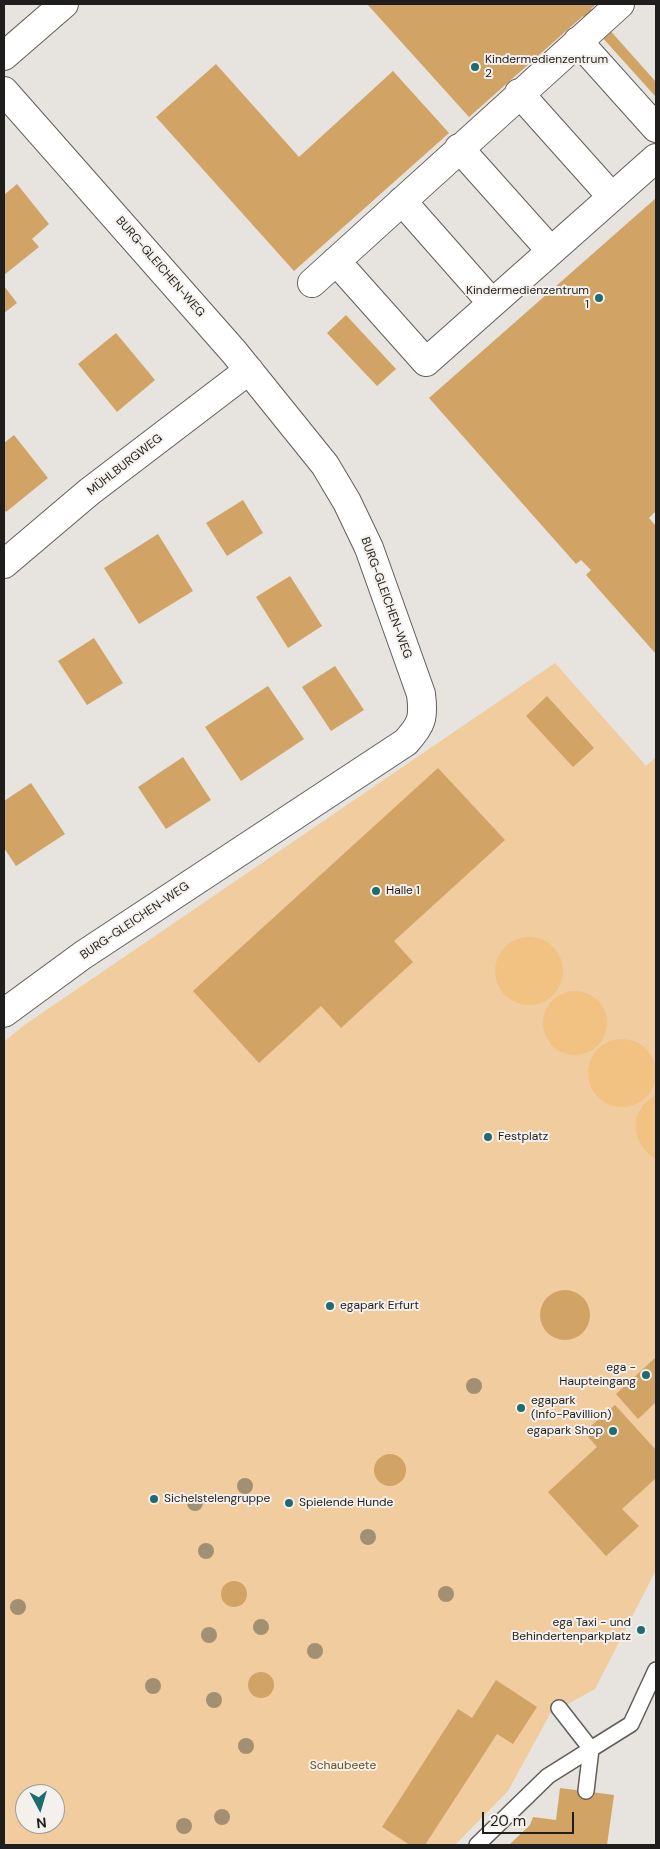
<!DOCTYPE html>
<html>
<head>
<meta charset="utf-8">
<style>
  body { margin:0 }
  #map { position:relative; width:660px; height:1849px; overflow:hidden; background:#e7e3de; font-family:"DM Sans",sans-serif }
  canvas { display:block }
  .frame { position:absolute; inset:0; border:5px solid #201e1d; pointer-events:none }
  .north { position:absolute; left:15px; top:1784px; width:50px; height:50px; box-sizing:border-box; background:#f4f0ec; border:1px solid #9f9c99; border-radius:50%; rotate:174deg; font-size:14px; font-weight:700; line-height:20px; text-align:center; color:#201e1d }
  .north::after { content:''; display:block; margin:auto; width:18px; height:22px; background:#1f6b72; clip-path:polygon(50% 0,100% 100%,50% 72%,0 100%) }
  .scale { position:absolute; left:482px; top:1812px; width:92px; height:22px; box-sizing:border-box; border:2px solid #201e1d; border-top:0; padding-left:6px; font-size:15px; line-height:18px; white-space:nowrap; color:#201e1d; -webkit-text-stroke:4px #f4f0ec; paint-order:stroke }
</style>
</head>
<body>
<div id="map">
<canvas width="660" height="1849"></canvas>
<div class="frame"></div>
<div class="north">N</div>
<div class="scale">20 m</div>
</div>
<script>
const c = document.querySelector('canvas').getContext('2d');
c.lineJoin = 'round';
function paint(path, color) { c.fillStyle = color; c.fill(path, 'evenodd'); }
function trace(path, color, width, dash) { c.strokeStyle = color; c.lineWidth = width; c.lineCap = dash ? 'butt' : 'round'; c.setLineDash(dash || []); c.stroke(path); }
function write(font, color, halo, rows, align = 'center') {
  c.font = font + ' "DM Sans",sans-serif'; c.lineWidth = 4; c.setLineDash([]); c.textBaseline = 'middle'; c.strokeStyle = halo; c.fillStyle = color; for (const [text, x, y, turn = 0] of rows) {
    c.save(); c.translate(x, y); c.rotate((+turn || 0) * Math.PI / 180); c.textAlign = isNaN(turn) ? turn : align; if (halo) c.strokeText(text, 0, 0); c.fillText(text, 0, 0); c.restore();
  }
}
paint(new Path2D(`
  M 555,663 L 646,766 L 656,757 L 656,1570 L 595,1689 L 550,1714 L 508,1791 L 455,1845 L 4,1845 L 4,1042 L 23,1026 ZM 25,1794 L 55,1794 L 55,1824 L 25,1824 Z`), '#f0cc9e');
paint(new Path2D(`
  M495 971a34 34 0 1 1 68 0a34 34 0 1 1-68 0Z
  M543 1023a32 32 0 1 1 64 0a32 32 0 1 1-64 0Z
  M588 1073a34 34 0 1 1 68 0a34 34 0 1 1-68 0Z
  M 656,1095 L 656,1159 C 630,1144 628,1110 656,1095 Z`), '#f1c282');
paint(new Path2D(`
  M 367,4 L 596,4 L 591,9 L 656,82 L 656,97 L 583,16 L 469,117 Z
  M 216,64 L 299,157 L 393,71 L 449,133 L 294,271 L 156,117 Z
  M 17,184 L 49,224 L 32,239 L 39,247 L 4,275 L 4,195 Z
  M 656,198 L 656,511 L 649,518 L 656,526 L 656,654 L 586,575 L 591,570 L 581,560 L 576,564 L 429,398 Z
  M 4,286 L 17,303 L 4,313 Z
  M 346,315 L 396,369 L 377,386 L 327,333 Z
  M 116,333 L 155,380 L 117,412 L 78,364 Z
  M 14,435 L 48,478 L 6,512 L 4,509 L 4,443 Z
  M 243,500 L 263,533 L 227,556 L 206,523 Z
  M 158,534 L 193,591 L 139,624 L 104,568 Z
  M 290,576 L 322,626 L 288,648 L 256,597 Z
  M 94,638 L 123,683 L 87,705 L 58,661 Z
  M 335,666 L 364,710 L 331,731 L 302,687 Z
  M 268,686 L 304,739 L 241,781 L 205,727 Z
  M 547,696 L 594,748 L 573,767 L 526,716 Z
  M 183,757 L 211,800 L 166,829 L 138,787 Z
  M 438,768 L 505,840 L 394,941 L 413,962 L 341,1028 L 321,1006 L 259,1063 L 193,991 Z
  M 31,783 L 65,834 L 16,866 L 4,848 L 4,801 Z
  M540 1315a25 25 0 1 1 50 0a25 25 0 1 1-50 0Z
  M 656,1357 L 656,1402 L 638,1419 L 616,1394 Z
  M 615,1405 L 656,1450 L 656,1478 L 622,1509 L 639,1526 L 606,1556 L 548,1492 L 597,1447 L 584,1432 Z
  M374 1470a16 16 0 1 1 32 0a16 16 0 1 1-32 0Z
  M221 1594a13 13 0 1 1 26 0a13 13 0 1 1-26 0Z
  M248 1685a13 13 0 1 1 26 0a13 13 0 1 1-26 0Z
  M 496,1680 L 537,1707 L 513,1744 L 497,1734 L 425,1845 L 410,1845 L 382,1827 L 458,1709 L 472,1718 Z
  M 560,1788 L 614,1795 L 607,1845 L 509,1845 L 530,1825 L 533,1817 L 556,1820 Z`), '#d1a365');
const lane = new Path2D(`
  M 586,1791 L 591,1749 L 631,1724 L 656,1670
  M 477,1845 L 548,1776 L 591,1749 L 559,1708`);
const street = new Path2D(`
  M 578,41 L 656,128
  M 4,56 L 64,4
  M 4,91 L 234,352 L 325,465 L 347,502 L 369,548 L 421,694 C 424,718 422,724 406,742 L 83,955 L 4,1013
  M 519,93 L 612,197
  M 459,148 L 551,251
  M 402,201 L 492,303
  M 336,261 L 426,362 L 656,158
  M 312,283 L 620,4
  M 4,564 L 89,492 L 249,370`);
trace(lane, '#615e5a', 18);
trace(street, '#615e5a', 30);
trace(lane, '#fff', 15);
trace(street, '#fff', 28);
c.fillStyle = '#a39073';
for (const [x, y] of [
  [474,1386],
  [245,1486],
  [195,1503],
  [368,1537],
  [206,1551],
  [446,1594],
  [18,1607],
  [261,1627],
  [209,1635],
  [315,1651],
  [153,1686],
  [214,1700],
  [246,1746],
  [222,1817],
  [184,1826]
]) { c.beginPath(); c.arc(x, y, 8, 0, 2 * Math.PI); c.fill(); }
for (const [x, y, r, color] of [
  [475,67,5,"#1f6b72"],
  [599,298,5,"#1f6b72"],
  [376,891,5,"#1f6b72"],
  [488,1137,5,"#1f6b72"],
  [330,1306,5,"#1f6b72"],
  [646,1375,5,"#1f6b72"],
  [521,1408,5,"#1f6b72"],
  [613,1431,5,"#1f6b72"],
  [154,1499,5,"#1f6b72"],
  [289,1503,5,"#1f6b72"],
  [641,1630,5,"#1f6b72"]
]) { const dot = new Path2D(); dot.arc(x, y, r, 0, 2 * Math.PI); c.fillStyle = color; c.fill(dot); trace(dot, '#f4f0ec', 2); }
write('12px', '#201e1d', '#f4f0ec', [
  ["Kindermedienzentrum",485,60],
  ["2",485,74],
  ["Kindermedienzentrum",589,291,"right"],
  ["1",589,305,"right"],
  ["Halle 1",386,891],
  ["Festplatz",498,1137],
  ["egapark Erfurt",340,1306],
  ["ega -",636,1368,"right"],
  ["Haupteingang",636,1382,"right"],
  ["egapark",531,1401],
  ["(Info-Pavillion)",531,1415],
  ["egapark Shop",603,1431,"right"],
  ["Sichelstelengruppe",164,1499],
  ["Spielende Hunde",299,1503],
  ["ega Taxi - und",631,1623,"right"],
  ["Behindertenparkplatz",631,1637,"right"]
], 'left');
write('12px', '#201e1d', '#f4f0ec', [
  ["BURG-GLEICHEN-WEG",160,267,49],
  ["MÜHLBURGWEG",125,465,-38],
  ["BURG-GLEICHEN-WEG",386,598,70],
  ["BURG-GLEICHEN-WEG",135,921,-34]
]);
write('12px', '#6c4c1c', '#f4f0ec', [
  ["Schaubeete",343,1766]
]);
</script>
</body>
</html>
